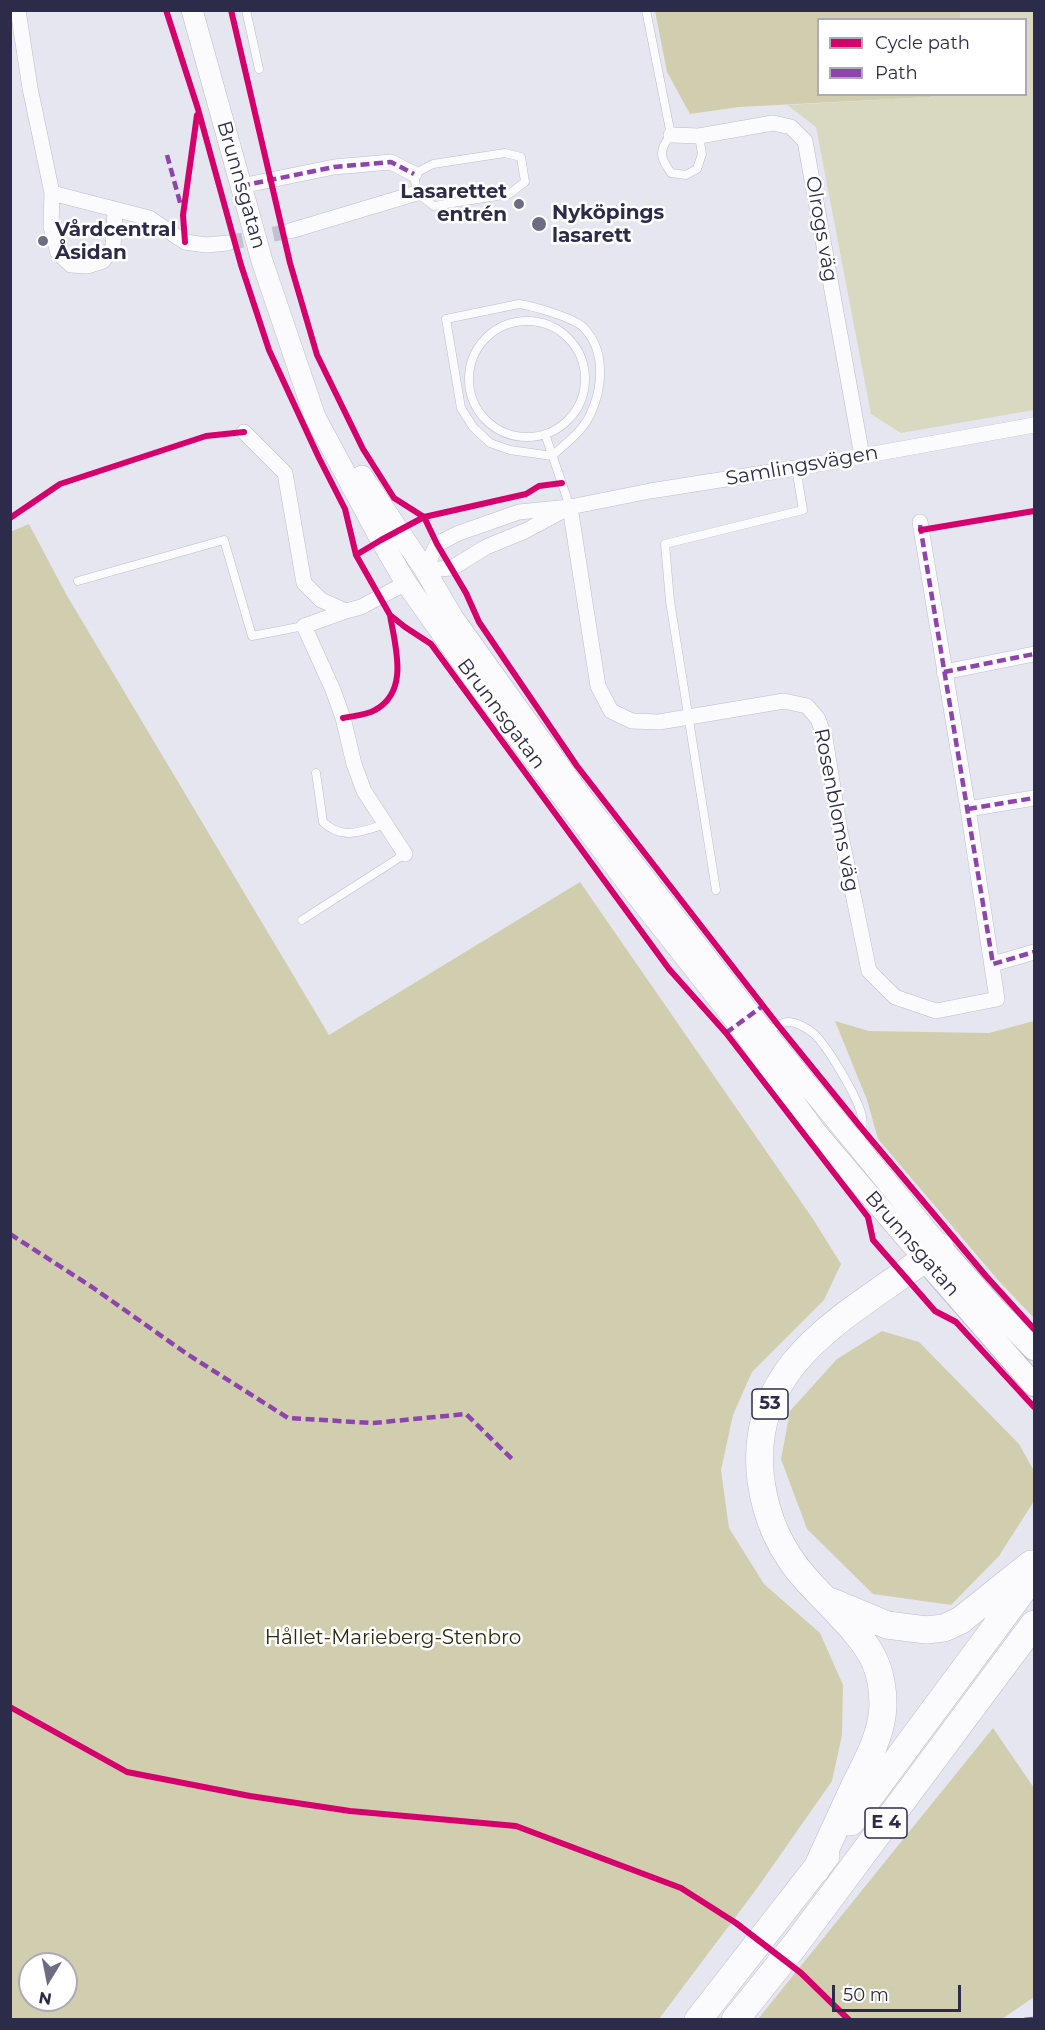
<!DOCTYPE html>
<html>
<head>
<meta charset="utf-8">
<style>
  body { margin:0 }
  #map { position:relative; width:1045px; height:2030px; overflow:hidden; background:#e6e6f0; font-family:Montserrat,sans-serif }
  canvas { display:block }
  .frame { position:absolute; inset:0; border:12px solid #2c2b49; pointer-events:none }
  .legend { position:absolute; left:817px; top:18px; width:210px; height:78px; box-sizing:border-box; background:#fff; border:2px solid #abaab6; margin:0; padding:8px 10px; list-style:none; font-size:18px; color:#2c2b49 }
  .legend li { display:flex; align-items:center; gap:12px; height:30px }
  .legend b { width:30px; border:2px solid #abaab6 }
  .north { position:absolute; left:18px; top:1952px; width:60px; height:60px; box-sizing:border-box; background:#fff; border:2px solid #abaab6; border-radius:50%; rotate:190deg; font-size:16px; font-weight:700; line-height:24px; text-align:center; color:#2c2b49 }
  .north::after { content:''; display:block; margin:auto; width:21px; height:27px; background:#6d6c83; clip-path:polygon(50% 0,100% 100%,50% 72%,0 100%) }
  .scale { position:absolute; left:832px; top:1985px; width:129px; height:27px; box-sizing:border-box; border:3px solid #2c2b49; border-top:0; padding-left:8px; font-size:18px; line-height:21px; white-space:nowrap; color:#2c2b49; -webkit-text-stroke:4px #fff; paint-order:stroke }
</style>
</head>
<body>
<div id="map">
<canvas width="1045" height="2030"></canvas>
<div class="frame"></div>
<ul class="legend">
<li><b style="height:8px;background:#d6006c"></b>Cycle path</li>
<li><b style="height:8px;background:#8e44ad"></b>Path</li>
</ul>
<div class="north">N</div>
<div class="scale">50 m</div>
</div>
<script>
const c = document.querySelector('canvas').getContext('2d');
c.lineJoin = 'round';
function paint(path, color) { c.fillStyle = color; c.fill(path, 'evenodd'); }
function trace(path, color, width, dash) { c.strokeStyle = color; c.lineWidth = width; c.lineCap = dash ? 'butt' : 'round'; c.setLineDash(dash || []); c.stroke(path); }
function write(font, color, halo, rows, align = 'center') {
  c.font = font + ' Montserrat,sans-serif'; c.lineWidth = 5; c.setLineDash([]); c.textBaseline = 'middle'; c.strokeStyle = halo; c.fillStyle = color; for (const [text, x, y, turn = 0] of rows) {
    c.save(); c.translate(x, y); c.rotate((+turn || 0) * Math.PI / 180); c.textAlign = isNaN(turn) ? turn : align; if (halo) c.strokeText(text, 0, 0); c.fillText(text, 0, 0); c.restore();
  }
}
paint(new Path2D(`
  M 960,11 L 1034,11 L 1034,410 L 901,433 L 871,414 L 816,127 L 787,105 L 930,97 L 932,94 L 1026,94 L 1026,20 L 960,19 Z`), '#d9d8c1');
paint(new Path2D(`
  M 960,10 L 960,19 L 818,20 L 818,94 L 932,95 L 930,97 L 739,107 L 690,114 L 667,72 L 655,11 Z
  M 29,524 L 66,594 L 329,1035 L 580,882 L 813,1219 L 841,1264 L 824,1300 L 752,1372 L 733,1415 L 721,1470 L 729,1528 L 764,1584 L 820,1633 L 843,1685 L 842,1735 L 832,1781 L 758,1887 L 659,2019 L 11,2019 L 10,532 ZM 30,1964 L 66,1964 L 66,2000 L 30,2000 Z
  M 835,1021 L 869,1031 L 989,1033 L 1034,1021 L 1034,1318 L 997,1279 L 878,1139 L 867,1100 Z
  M 882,1331 L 919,1342 L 1019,1444 L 1034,1471 L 1034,1501 L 999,1556 L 951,1605 L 873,1594 L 807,1529 L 781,1459 L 790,1411 L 837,1359 Z
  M 993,1728 L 1034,1788 L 1034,1997 L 1002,2019 L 758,2019 Z`), '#d1ceaf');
trace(new Path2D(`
  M 228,243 L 290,231`), '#c1c1cf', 15, [15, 8]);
const service = new Path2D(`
  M 246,10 L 259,69
  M 646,10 L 671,135 C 658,150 660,158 671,173 L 686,175 L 697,169 L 702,154 L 699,136
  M 505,153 L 521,157 L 525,182 L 509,194 L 434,206 L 417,193 L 414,174 L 433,164 Z
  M 519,304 C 533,306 575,318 584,328 C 606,351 603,388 590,415 C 582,432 565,444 552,456 L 510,450 L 490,443 L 473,427 L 461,408 L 446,319 Z
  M469 379a58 58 0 1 1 116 0a58 58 0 1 1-116 0Z
  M 545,434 L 570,507
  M 78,581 L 224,540 L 252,636 L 304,626
  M 316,773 L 323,822 C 343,841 362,831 386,824
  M 716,890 L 670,601 L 665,544 L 803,510 L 796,468
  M 302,920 L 405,854
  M 767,1032 C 773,1028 781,1022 788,1022 C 796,1022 807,1028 813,1033 C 827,1045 859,1099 862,1117 C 864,1127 862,1135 859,1144`);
const minor = new Path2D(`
  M 18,10 L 30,88 L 52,193 L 51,227 L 58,253 L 71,265 L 87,266 L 103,261 L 113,247 L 115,210
  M 671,135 L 699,136 L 773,123 L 791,127 L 805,141 L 862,456
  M 241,186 L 334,167 L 391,162 L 414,174
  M 52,193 L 149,218 L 185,242 L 206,245 L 228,243
  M 290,231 L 417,193
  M 244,432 L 285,473 L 304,583 L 321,600 L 346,611 L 361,607 L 406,583
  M 570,507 L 598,686 L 611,711 L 632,721 L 659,722 L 784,701 L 807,706 L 818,719 L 825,738 L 840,831 L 869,971 L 895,997 L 936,1011 L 997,999 L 968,809 L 920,522
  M 570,507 L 525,531 L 486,547 L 452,568 L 425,570 L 437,544 L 459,533 L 519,512 L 570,507 L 650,491 L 796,468 L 1034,425
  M 346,611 L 304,626 L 333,690 L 343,718 L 354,764 L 364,791 L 405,854
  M 944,672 L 1034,654
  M 968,809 L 1034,798
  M 993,964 L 1034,952`);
const secondary = new Path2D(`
  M 192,10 L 262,261 L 315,417 L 381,540 L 406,583 L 477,683 L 637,896 L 738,1024 L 815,1131 L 924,1259
  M 362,476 L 425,570 L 453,618 L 585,802 L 765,1033 L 940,1247`);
const primary = new Path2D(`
  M 940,1247 L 995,1309 L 1034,1349
  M 924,1259 L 1034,1385`);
const motorway = new Path2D(`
  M 832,1602 L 887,1625 L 926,1630 L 944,1628 L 961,1620 L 1031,1564
  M 851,1822 L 1034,1575
  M 816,1870 C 829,1842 841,1815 854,1787 C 866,1763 882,1735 883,1706 C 883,1692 881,1675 875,1662 C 864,1635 825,1601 805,1578 C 781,1551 766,1517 761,1481 C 745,1356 860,1311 940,1247
  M 698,2020 L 826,1856
  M 735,2020 L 795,1945 L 1034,1624`);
trace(service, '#bdbcce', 9);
trace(minor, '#bdbcce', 16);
trace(secondary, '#bdbcce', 22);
trace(primary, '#bdbcce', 24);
trace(motorway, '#bdbcce', 28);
trace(service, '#fbfbfd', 8);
trace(minor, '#fbfbfd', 15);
trace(secondary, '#fbfbfd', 21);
trace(primary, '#fbfbfd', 22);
trace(motorway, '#fbfbfd', 27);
trace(new Path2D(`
  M 167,155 L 181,206
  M 241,186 L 334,167 L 391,162 L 414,174
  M 920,525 L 993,964 L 1034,952
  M 944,672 L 1034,654
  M 968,809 L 1034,798
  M 726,1033 L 764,1005
  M 10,1234 L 92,1287 L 187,1354 L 288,1418 L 373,1423 L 466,1414 L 512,1459
  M 1024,2020 L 1034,2019`), '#8e44ad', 4.5, [9, 4.5]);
trace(new Path2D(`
  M 166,10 L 198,109 L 241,265 L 269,350 L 319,458 L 345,509 L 356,555 L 390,615 L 405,627 L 431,644 L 669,969 L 726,1033 L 868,1217 L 873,1240 L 935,1311 L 956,1322 L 1034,1407
  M 231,10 L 290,263 L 317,355 L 363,449 L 394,498 L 424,517 L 526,494 L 539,486 L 562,483
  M 185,242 L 183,215 L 197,115
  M 10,518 L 60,484 L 206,436 L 244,432
  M 921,530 L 1034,511
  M 356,555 L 381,540 L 424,517 L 437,544 L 466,593 L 479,622 L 577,766 L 778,1025 L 863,1130 L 986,1276 L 1034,1329
  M 343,718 C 353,716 367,715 375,710 C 410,691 395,646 390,615
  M 10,1707 L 127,1772 L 250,1796 L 350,1811 L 516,1826 L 681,1888 L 736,1923 L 801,1973 L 849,2020`), '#d6006c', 6);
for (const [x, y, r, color] of [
  [519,204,6,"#6d6c83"],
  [539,224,8,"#6d6c83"],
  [43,241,6,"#6d6c83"]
]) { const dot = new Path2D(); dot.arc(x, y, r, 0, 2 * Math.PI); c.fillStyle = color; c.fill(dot); trace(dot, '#fff', 2); }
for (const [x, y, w] of [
  [770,1404,36],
  [886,1823,42]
]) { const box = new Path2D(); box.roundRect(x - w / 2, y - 15, w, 30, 4.5); c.fillStyle = '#fff'; c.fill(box); trace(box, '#2c2b49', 1.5); }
write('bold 18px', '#2c2b49', null, [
  ["53",770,1404],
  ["E 4",886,1823]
]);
write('20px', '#2c2b49', '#fff', [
  ["Brunnsgatan",241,185,74],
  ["Olrogs väg",821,229,80],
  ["Samlingsvägen",802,466,-10],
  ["Brunnsgatan",501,714,53],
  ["Rosenbloms väg",836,810,79],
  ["Brunnsgatan",912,1244,49]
]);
write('bold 20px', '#2c2b49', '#fff', [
  ["Lasarettet",507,192,"right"],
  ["entrén",507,215,"right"],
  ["Nyköpings",552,213],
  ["lasarett",552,236],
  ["Vårdcentral",55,230],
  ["Åsidan",55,253]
], 'left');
write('20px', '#2d2b0d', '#fff', [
  ["Hållet-Marieberg-Stenbro",393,1638]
]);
</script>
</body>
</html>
